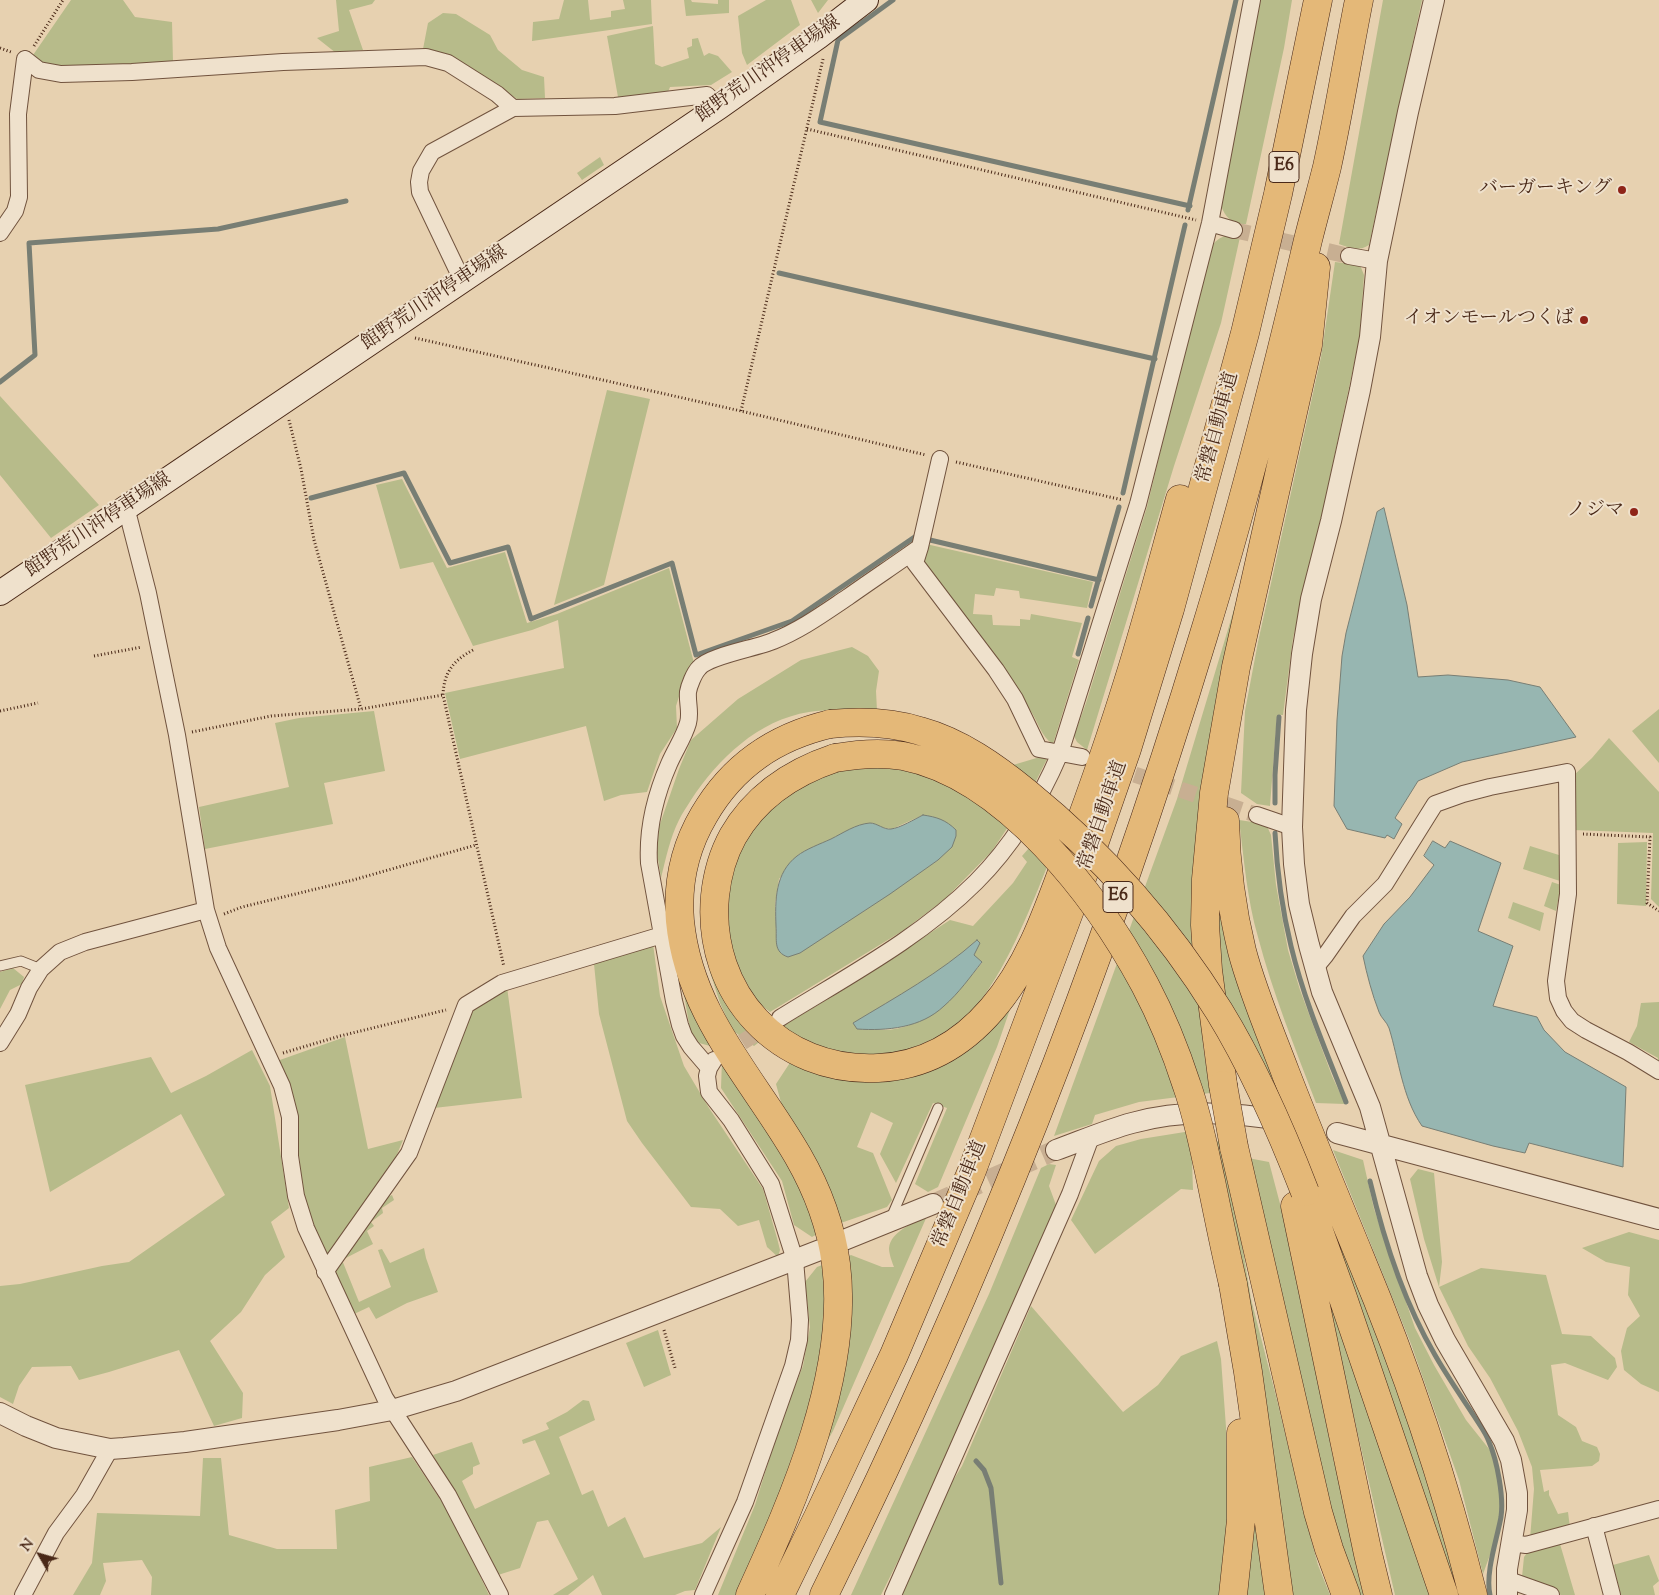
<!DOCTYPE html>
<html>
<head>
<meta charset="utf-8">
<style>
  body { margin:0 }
  #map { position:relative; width:1659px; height:1595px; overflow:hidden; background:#e7d1b0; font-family:"Sorts Mill Goudy",serif }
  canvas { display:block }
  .north { position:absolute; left:15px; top:1530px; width:50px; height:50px; -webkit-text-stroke:4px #efe1cc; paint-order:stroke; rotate:308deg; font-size:14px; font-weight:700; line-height:20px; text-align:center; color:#4a2918 }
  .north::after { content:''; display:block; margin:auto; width:18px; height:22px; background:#4a2918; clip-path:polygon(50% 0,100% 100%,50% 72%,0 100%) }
</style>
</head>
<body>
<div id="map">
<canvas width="1659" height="1595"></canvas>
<div class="north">N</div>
</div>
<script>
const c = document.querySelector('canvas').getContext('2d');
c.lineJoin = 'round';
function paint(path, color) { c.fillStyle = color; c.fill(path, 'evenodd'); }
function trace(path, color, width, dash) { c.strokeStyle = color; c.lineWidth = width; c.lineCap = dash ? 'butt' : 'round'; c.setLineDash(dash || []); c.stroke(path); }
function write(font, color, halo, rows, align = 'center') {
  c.font = font + ' "Sorts Mill Goudy","Noto Serif JP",serif'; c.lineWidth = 4; c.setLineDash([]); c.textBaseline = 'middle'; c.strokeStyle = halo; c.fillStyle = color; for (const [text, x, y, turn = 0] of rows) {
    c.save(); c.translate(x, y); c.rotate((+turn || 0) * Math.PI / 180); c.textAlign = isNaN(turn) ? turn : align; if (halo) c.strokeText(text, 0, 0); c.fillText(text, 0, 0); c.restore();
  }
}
paint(new Path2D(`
  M 71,0 L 123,0 L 135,17 L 172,22 L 173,62 L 91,67 L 40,64 L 31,58 Z
  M 336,0 L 375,0 L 372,4 L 349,10 L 363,50 L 336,53 L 317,38 L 339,31 Z
  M 564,0 L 588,0 L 590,20 L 611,17 L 611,11 L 625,9 L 623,0 L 651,0 L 652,24 L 532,41 L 533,22 L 559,19 Z
  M 684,0 L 691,0 L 692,2 L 718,4 L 718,0 L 729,0 L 729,13 L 686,16 Z
  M 766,0 L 791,0 L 800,25 L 747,65 L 742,53 L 738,16 Z
  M 811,0 L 828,0 L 818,13 Z
  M 1261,0 L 1292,0 L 1284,48 L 1246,224 L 1235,224 C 1226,217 1222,211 1219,199 Z
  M 1383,0 L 1422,0 L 1369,245 C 1358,252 1350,248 1339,244 Z
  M 443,13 L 456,14 L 490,35 L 498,50 L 522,70 L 544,77 L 545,98 L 517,99 L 471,68 L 440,52 L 423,49 L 428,23 Z
  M 653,26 L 655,64 L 662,67 L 689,58 L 687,48 L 692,46 L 692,39 L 698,38 L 704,56 L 709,53 L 718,56 L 732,72 L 711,85 L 670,87 L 668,92 L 618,97 L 607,36 Z
  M 600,157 L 604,165 L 582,180 L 577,173 Z
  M 1229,235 L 1240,237 L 1221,323 L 1174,466 L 1087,750 L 1077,742 L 1074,736 L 1086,703 L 1147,507 L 1209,250 C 1215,241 1219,237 1229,235 Z
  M 1335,262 L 1360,265 L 1364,275 L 1360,336 L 1318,533 L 1293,638 L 1283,715 L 1277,715 L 1270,806 L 1257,804 L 1241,793 L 1245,711 L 1258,642 L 1321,357 Z
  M 607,390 L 650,399 L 604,585 L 554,605 Z
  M 0,396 L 99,505 L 51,538 L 0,475 Z
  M 402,479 L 447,568 L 505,552 L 527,623 L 557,614 L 669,568 L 694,663 L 684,681 L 676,706 L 677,728 L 660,754 L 647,792 L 621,795 L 604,801 L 586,726 L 460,759 L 445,693 L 564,668 L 558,620 L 532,630 L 473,646 L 433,562 L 400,569 L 376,485 Z
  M 926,544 L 1093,582 L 1087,608 L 1020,598 L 1019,591 L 996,588 L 994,596 L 975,594 L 973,614 L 992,615 L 993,625 L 1020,626 L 1020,619 L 1030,620 L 1031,614 L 1082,623 L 1072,657 L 1079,660 L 1053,744 C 1041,737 1038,721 1030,710 C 996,658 958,610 921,561 Z
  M 1250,556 L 1197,924 L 1203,1045 L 1210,1093 L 1139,1102 L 1095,1115 L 1092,1124 L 1054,1136 L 1177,799 Z
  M 852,647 L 868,656 L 879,671 L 876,691 L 877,711 C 855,711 832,709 809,712 C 758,720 718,759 691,800 C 687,807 682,813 679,820 C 670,838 666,858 661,878 L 657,853 L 659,827 L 679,769 L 691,740 L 738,699 L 801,660 Z
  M 1659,709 L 1659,763 L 1632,731 Z
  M 374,711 L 385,771 L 324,783 L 333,824 L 205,849 L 199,807 L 289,787 L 275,723 L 299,718 Z
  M 1609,738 L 1659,792 L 1659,907 L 1651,899 L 1653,833 L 1573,830 L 1572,777 L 1592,758 Z
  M 1040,757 L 1047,759 L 1035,783 L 1013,765 Z
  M 861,765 L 898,767 L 928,776 L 971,797 L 1008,827 L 992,851 L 945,899 L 904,930 L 770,1012 L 757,1002 L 733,958 L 725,909 L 727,885 L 746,834 L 778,796 L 839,768 ZM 923,815 L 938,860 L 861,913 L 777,942 L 775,904 L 779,879 L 798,855 L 859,826 L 871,823 L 879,827 L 892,829 Z
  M 1239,820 L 1266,824 L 1271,835 L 1276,885 L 1288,950 L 1300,990 L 1332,1076 L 1345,1104 L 1316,1103 C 1295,1048 1273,994 1258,937 C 1247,899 1244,859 1239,820 Z
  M 1647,842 L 1646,906 L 1617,904 L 1618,843 Z
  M 1530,846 L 1559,855 L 1560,881 L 1523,869 Z
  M 1029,848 L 1047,867 C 1027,916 993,1007 945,1034 C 938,1038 931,1040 924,1043 C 905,1052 886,1056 865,1055 C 835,1053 807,1046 783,1026 L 838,993 L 950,920 L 973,926 L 1013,883 L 1027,862 L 1022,856 ZM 977,940 L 974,956 L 982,963 C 957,993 924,1032 879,1030 C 871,1030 861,1025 853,1023 C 896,998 940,974 977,940 Z
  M 1219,871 L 1291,1102 L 1280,1101 L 1223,995 L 1218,946 Z
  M 1552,882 L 1561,885 L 1556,911 L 1544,906 Z
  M 1513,902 L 1544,913 L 1540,931 L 1508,918 Z
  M 653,944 L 660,996 L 684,1066 L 709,1108 L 763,1189 L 777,1238 L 780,1250 L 778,1257 L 767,1247 L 759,1220 L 738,1226 L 720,1209 L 691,1207 L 642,1143 L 627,1121 L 599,1014 L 594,964 Z
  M 13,968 L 24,977 L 22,984 L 10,990 L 0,1009 L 0,972 Z
  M 716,970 L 762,1040 L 754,1046 L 732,1030 L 720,1003 L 710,972 Z
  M 681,976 L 714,1047 L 699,1043 L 690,1030 Z
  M 507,987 L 522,1098 L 434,1108 L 471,1008 Z
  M 1017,989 L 997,1047 L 938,1187 L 928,1192 L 915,1184 L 947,1108 L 933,1103 L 896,1183 L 880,1154 L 893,1123 L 871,1112 L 857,1147 L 873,1153 L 892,1200 L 887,1207 L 835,1225 L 786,1121 L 776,1084 L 795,1055 L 905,1071 Z
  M 1659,1002 L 1659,1065 L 1657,1064 L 1658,1058 L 1629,1042 L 1637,1026 L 1641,1003 Z
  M 345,1037 L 368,1149 L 403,1140 L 396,1157 L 330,1256 L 326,1255 L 309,1214 L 301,1183 L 296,1114 L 277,1061 Z
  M 252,1050 L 270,1086 L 289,1208 L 271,1222 L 285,1257 L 265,1275 L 241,1312 L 210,1341 L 243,1393 L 242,1418 L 214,1426 L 179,1350 L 109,1372 L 79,1380 L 71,1366 L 32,1367 L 19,1386 L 13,1404 L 0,1397 L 0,1286 L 20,1284 L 102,1266 L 129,1262 L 225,1195 L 181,1114 L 50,1192 L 25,1085 L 151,1057 L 171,1093 L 206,1076 Z
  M 722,1060 L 792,1169 L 819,1233 L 812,1237 L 794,1225 L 782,1181 L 721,1088 Z
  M 1191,1131 L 1193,1190 L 1181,1189 L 1095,1254 L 1071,1220 L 1099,1161 L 1116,1146 L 1141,1139 Z
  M 1221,1140 L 1242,1244 L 1251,1299 L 1276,1396 L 1306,1520 L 1318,1565 L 1330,1595 L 1291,1595 L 1216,1142 Z
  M 1333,1150 L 1363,1160 L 1374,1209 L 1415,1328 L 1434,1365 L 1466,1420 L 1497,1459 L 1502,1494 L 1498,1533 L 1483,1574 L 1459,1480 L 1411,1344 Z
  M 1248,1158 L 1269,1162 L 1293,1253 L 1332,1453 L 1350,1528 L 1368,1595 L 1357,1595 L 1342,1557 Z
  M 1049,1164 L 1056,1165 L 1049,1186 L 1056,1205 L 953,1450 L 881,1595 L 851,1595 L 989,1294 L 1041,1168 Z
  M 1418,1169 L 1434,1173 L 1442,1262 L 1439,1287 L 1481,1268 L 1546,1275 L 1562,1334 L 1591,1336 L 1615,1358 L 1617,1367 L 1608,1380 L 1565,1363 L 1551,1365 L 1558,1415 L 1576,1427 L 1582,1441 L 1597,1447 L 1600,1454 L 1599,1461 L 1592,1466 L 1540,1470 L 1544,1492 L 1549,1490 L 1549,1495 L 1558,1514 L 1568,1512 L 1570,1528 L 1530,1539 L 1534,1489 L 1532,1467 L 1518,1431 L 1490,1378 L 1468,1346 L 1439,1287 L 1424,1239 L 1410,1179 Z
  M 1319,1192 L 1415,1425 L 1465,1595 L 1455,1595 Z
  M 392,1195 L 394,1200 L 382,1208 L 383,1213 L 371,1222 L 374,1226 L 367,1231 L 373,1244 L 342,1260 L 359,1302 L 391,1287 L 378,1250 L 382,1249 L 390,1263 L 424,1248 L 426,1258 L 438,1292 L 407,1303 L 376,1319 L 369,1307 L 352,1315 L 333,1268 L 386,1198 Z
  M 927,1216 L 833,1431 L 808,1475 L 845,1258 L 851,1255 L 882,1267 L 894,1267 C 892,1262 889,1254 889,1248 C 891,1231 914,1223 927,1216 Z
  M 1629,1232 L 1659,1240 L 1659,1392 L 1641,1384 L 1624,1370 L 1621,1351 L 1627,1328 L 1640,1316 L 1628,1295 L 1630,1267 L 1606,1262 L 1582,1248 Z
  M 1311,1242 L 1436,1595 L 1395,1595 L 1329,1309 Z
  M 825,1264 L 829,1294 L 822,1354 L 804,1422 L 772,1516 L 736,1595 L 718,1595 L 755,1505 L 782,1418 L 803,1366 L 810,1327 L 805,1282 L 817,1267 Z
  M 1031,1306 L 1123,1412 L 1158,1385 L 1181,1356 L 1217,1341 L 1221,1359 L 1226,1427 L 1228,1507 L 1223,1595 L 894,1595 L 935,1510 L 962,1466 Z
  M 658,1330 L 671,1375 L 644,1387 L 626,1343 Z
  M 583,1400 L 589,1401 L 595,1420 L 559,1437 L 582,1495 L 593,1490 L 608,1527 L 625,1517 L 644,1558 L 702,1543 L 721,1527 L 695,1590 L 685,1591 L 675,1595 L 602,1595 L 593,1575 L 568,1595 L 553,1595 L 578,1579 L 548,1520 L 537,1522 L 520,1568 L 498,1575 L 454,1492 L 433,1455 L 472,1442 L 480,1464 L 473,1467 L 473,1474 L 462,1481 L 475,1509 L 550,1474 L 535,1440 L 523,1444 L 522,1440 L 549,1429 L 546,1423 L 567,1412 Z
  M 1247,1450 L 1268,1595 L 1242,1595 Z
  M 412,1457 L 453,1519 L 489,1595 L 151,1595 L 152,1577 L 142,1560 L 103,1563 L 106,1581 L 100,1595 L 73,1595 L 92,1563 L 97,1513 L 200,1516 L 203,1458 L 221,1458 L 229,1535 L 277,1549 L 337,1549 L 335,1510 L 370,1501 L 369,1467 Z
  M 1560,1544 L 1575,1595 L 1561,1595 L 1522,1577 L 1524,1557 L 1529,1550 Z
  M 1649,1555 L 1659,1581 L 1653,1586 L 1655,1595 L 1621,1595 L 1613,1565 Z`), '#b7bb8a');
const water = new Path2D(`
  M 1384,508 L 1407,605 L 1418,677 L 1448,675 L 1508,680 L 1540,687 L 1576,737 L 1462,762 L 1418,781 L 1395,818 L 1402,824 L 1394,839 L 1387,835 L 1385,838 L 1347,829 L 1334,806 L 1337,720 L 1342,656 L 1346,633 L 1377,512 Z
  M 923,815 C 937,817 946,820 956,830 L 956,836 L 952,847 L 938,860 L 890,894 L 800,953 L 788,957 C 773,952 777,940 776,926 C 775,900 775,873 797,856 C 806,849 820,844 831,839 C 843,833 856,824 870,823 C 877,823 884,830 891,829 C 900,828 915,819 923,815 Z
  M 1433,841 L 1445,848 L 1450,841 L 1501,863 L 1478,931 L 1513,946 L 1493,1006 L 1537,1017 L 1544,1030 L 1565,1052 L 1626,1087 L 1623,1167 L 1529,1143 L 1525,1153 L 1493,1146 L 1422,1126 C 1402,1097 1399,1060 1389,1028 C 1387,1022 1381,1018 1379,1012 C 1372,994 1367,975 1363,956 L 1384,924 L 1410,897 L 1434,865 L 1424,856 Z
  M 977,940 L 980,943 L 974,955 L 982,962 C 970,977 959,993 944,1006 C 921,1028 887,1031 857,1029 L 853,1023 C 896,997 940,973 977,940 Z`);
paint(water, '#97b6b1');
trace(water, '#787e74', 1);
trace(new Path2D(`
  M 893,0 L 838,40 L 820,122 L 1190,206
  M 1188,210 L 1236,0
  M 779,273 L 1155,359
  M 0,382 L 35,355 L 29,243 L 218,229 L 346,201
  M 1123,493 L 1185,225
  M 311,498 L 404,473 L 450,563 L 508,547 L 531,619 L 672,563 L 696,655 L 792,621 L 916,536
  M 930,540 L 1099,580
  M 1091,606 L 1119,507
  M 1078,654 L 1088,618
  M 1275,803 L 1275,775 L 1279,717
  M 1275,833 C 1277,871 1282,909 1291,946 C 1304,1000 1326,1051 1346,1102
  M 1370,1181 C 1384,1241 1404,1302 1435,1355 C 1447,1376 1461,1396 1474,1416 C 1479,1424 1486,1433 1489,1442 C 1497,1460 1504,1497 1501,1517 C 1497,1539 1485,1573 1490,1595
  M 976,1461 L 984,1470 L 991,1488 L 1001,1583`), '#787e74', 5);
trace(new Path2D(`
  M 1234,230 L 1349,256
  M 1112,767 L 1257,815
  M 722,1055 L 771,1024`), '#c8af92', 16, [16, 8]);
trace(new Path2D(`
  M 933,1204 L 1056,1150`), '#c8af92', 20, [20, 10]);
const service = new Path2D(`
  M 0,966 L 21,961 L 41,969
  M 891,1218 L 938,1108`);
const minor = new Path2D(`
  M 25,59 L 39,70 L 61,74 L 132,72 L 283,62 L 426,57 L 448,63 L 497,94 L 513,108
  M 1210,223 L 1234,230
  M 0,233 L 15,211 L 19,197 L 18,114 L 25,59
  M 1349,256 L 1377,261
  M 462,280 L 420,192 L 419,182 L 421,171 L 432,152 L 513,108 L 615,106 L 707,95 L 719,107
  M 940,459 L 920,547 L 915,563 L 996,670 L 1015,699 L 1039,749 L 1082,757
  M 126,507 L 148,593 L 177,735 L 206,910 L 218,948 L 282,1086 L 290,1117 L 290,1156 L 296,1196 L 306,1228 L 385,1398 L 448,1495 L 500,1595
  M 1257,815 L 1292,827
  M 1315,968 L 1325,956 L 1353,916 L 1385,884 L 1435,804 L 1463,794 L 1490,787 L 1567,772 L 1568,894 L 1556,981 L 1558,998 L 1564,1011 L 1572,1021 L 1586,1030 L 1628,1052 L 1659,1071
  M 780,1018 C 846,977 920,938 976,882 C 1012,846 1040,800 1060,753 L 1138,504 L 1210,223 L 1252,0
  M 0,1043 L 18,1014 L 29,988 L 41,969 L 60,952 L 85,942 L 206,910
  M 709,1068 L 691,1047 L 684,1036 L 680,1025 L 674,1001 L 649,863 C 647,828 655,796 669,764 C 675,750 684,737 688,723 C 691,712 687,703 688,692 C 689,686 694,673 699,668 C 708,656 757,648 773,641 C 801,630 824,613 848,597 C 872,580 896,564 920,547
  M 325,1272 L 409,1153 L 466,1005 L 502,983 L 662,935
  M 1594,1526 L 1612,1595
  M 1510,1543 L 1526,1545 L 1659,1509
  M 1506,1579 L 1551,1595
  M 23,1595 L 56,1533 L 84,1495 L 110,1449
  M 703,1595 L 745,1502 L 793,1366 L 799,1340 L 800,1320 L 795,1260 L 771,1184 L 731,1120 L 709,1092 L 707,1076 L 709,1068 L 714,1060
  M 893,1595 L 1070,1194 L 1091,1137`);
const tertiary = new Path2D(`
  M 1434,0 L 1408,112 L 1377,261 L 1370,337 L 1360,390 L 1331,521 L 1311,599 L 1302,654 L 1296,710 L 1292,827 L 1294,864 L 1299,904 L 1309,945 L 1322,992 L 1370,1107 L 1417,1276 L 1428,1305 L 1445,1340 L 1504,1441 L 1511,1460 L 1517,1493 L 1517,1510 L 1507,1569 L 1507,1595
  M 1337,1133 L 1659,1219
  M 1056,1150 C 1081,1141 1106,1130 1132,1123 C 1183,1109 1234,1112 1285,1121
  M 844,1240 L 933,1204
  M 0,1413 L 26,1426 L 56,1438 L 110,1449 L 124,1448 L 185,1442 L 338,1420 L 392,1410 L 456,1391 L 820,1250`);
const secondary = new Path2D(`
  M 0,593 L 719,107 L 818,37 L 866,0`);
const motorway = new Path2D(`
  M 835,758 C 793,772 756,796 733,836 C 723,854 717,876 715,896 C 706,994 780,1073 878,1068 C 924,1066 962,1044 992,1009 C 1032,963 1051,901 1072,845 C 1092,791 1111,737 1128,682 C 1147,622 1163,560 1180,499
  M 1225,821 C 1226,863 1232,910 1242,951 C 1253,993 1271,1034 1286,1074 C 1310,1136 1335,1196 1360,1257 C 1406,1367 1444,1479 1473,1595
  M 1223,1085 L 1208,970 L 1205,925 L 1206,879 L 1214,793 L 1236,667 L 1308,345 L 1316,267
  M 1234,1147 L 1318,1512 L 1329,1549 L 1346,1595
  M 1305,1192 L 1343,1298 L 1444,1595
  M 1295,1206 L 1368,1554 L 1378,1595
  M 1233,1284 L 1248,1372 L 1279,1595
  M 750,1595 C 794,1499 850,1372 836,1264 C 831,1226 817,1189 798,1156 C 753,1078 689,1015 680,921 C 677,884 685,847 704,815 C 733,765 775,737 830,724
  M 780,1595 L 818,1517 L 894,1355 L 971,1173 L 1085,870 L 1127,749 L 1170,609 L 1245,333 L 1278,194 L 1318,0
  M 824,1595 C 977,1286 1104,964 1204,634 C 1244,504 1277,372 1308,240 C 1314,216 1321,191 1327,167 C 1339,112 1348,55 1359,0
  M 1233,1595 L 1241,1520 L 1241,1433`);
trace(service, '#71533e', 11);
trace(minor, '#71533e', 18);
trace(tertiary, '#71533e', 22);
trace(secondary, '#4a2918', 26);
trace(motorway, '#4a2918', 29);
trace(new Path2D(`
  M 34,46 L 63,0
  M 0,48 L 11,52
  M 807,129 L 1196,220
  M 415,338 L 741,411 L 926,455
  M 741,411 L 823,59
  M 289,420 L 301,469 L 314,540 L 361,709
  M 956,462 L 1123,500
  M 473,650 C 453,661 444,672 443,695 L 504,967
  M 94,656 L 142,647
  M 0,711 L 38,703
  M 192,732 L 271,716 L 361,709 L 443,695
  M 1583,834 L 1650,837 L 1647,903 L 1659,911
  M 224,914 L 242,907 L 353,880 L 476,845
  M 283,1053 L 340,1036 L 446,1010
  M 664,1330 L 675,1368`), '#4a2918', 3, [1, 2.5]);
trace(service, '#efe1cc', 9);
trace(minor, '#efe1cc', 16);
trace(tertiary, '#efe1cc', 20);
trace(secondary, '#efe1cc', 24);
trace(motorway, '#e4b878', 28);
const motorwayBridge = new Path2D(`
  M 830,724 C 861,721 891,722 920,731 C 960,742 995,767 1027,793 C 1102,854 1168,929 1219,1011 C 1254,1068 1281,1130 1305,1192
  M 835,758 C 858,754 880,752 903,756 C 1006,776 1098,897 1145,985 C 1162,1017 1176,1052 1187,1086 C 1198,1117 1204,1149 1211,1181 C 1218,1215 1225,1250 1233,1284
  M 1223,1085 L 1234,1147`);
trace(motorwayBridge, '#4a2918', 29, []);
trace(motorwayBridge, '#e4b878', 28);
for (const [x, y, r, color] of [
  [1622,190,5,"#8f2418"],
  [1584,320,5,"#8f2418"],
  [1634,512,5,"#8f2418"]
]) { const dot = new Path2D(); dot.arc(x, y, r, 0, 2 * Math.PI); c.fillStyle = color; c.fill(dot); trace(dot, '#efe1cc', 2); }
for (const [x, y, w] of [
  [1284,167,30],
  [1118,897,30]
]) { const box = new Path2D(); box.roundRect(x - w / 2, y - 15.5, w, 31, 4); c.fillStyle = '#efe1cc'; c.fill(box); trace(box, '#4a2918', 1); }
write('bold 18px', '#4a2918', null, [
  ["E6",1284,167],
  ["E6",1118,897]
]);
write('19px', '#4a2918', '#efe1cc', [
  ["館野荒川沖停車場線",769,70,-35],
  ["館野荒川沖停車場線",435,299,-34],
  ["常磐自動車道",1219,428,-75],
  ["館野荒川沖停車場線",99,526,-34],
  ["常磐自動車道",1104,816,-71],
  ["常磐自動車道",961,1195,-68]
]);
write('19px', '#4a2918', '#efe1cc', [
  ["バーガーキング",1612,190],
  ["イオンモールつくば",1574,320],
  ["ノジマ",1624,512]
], 'right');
</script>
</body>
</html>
